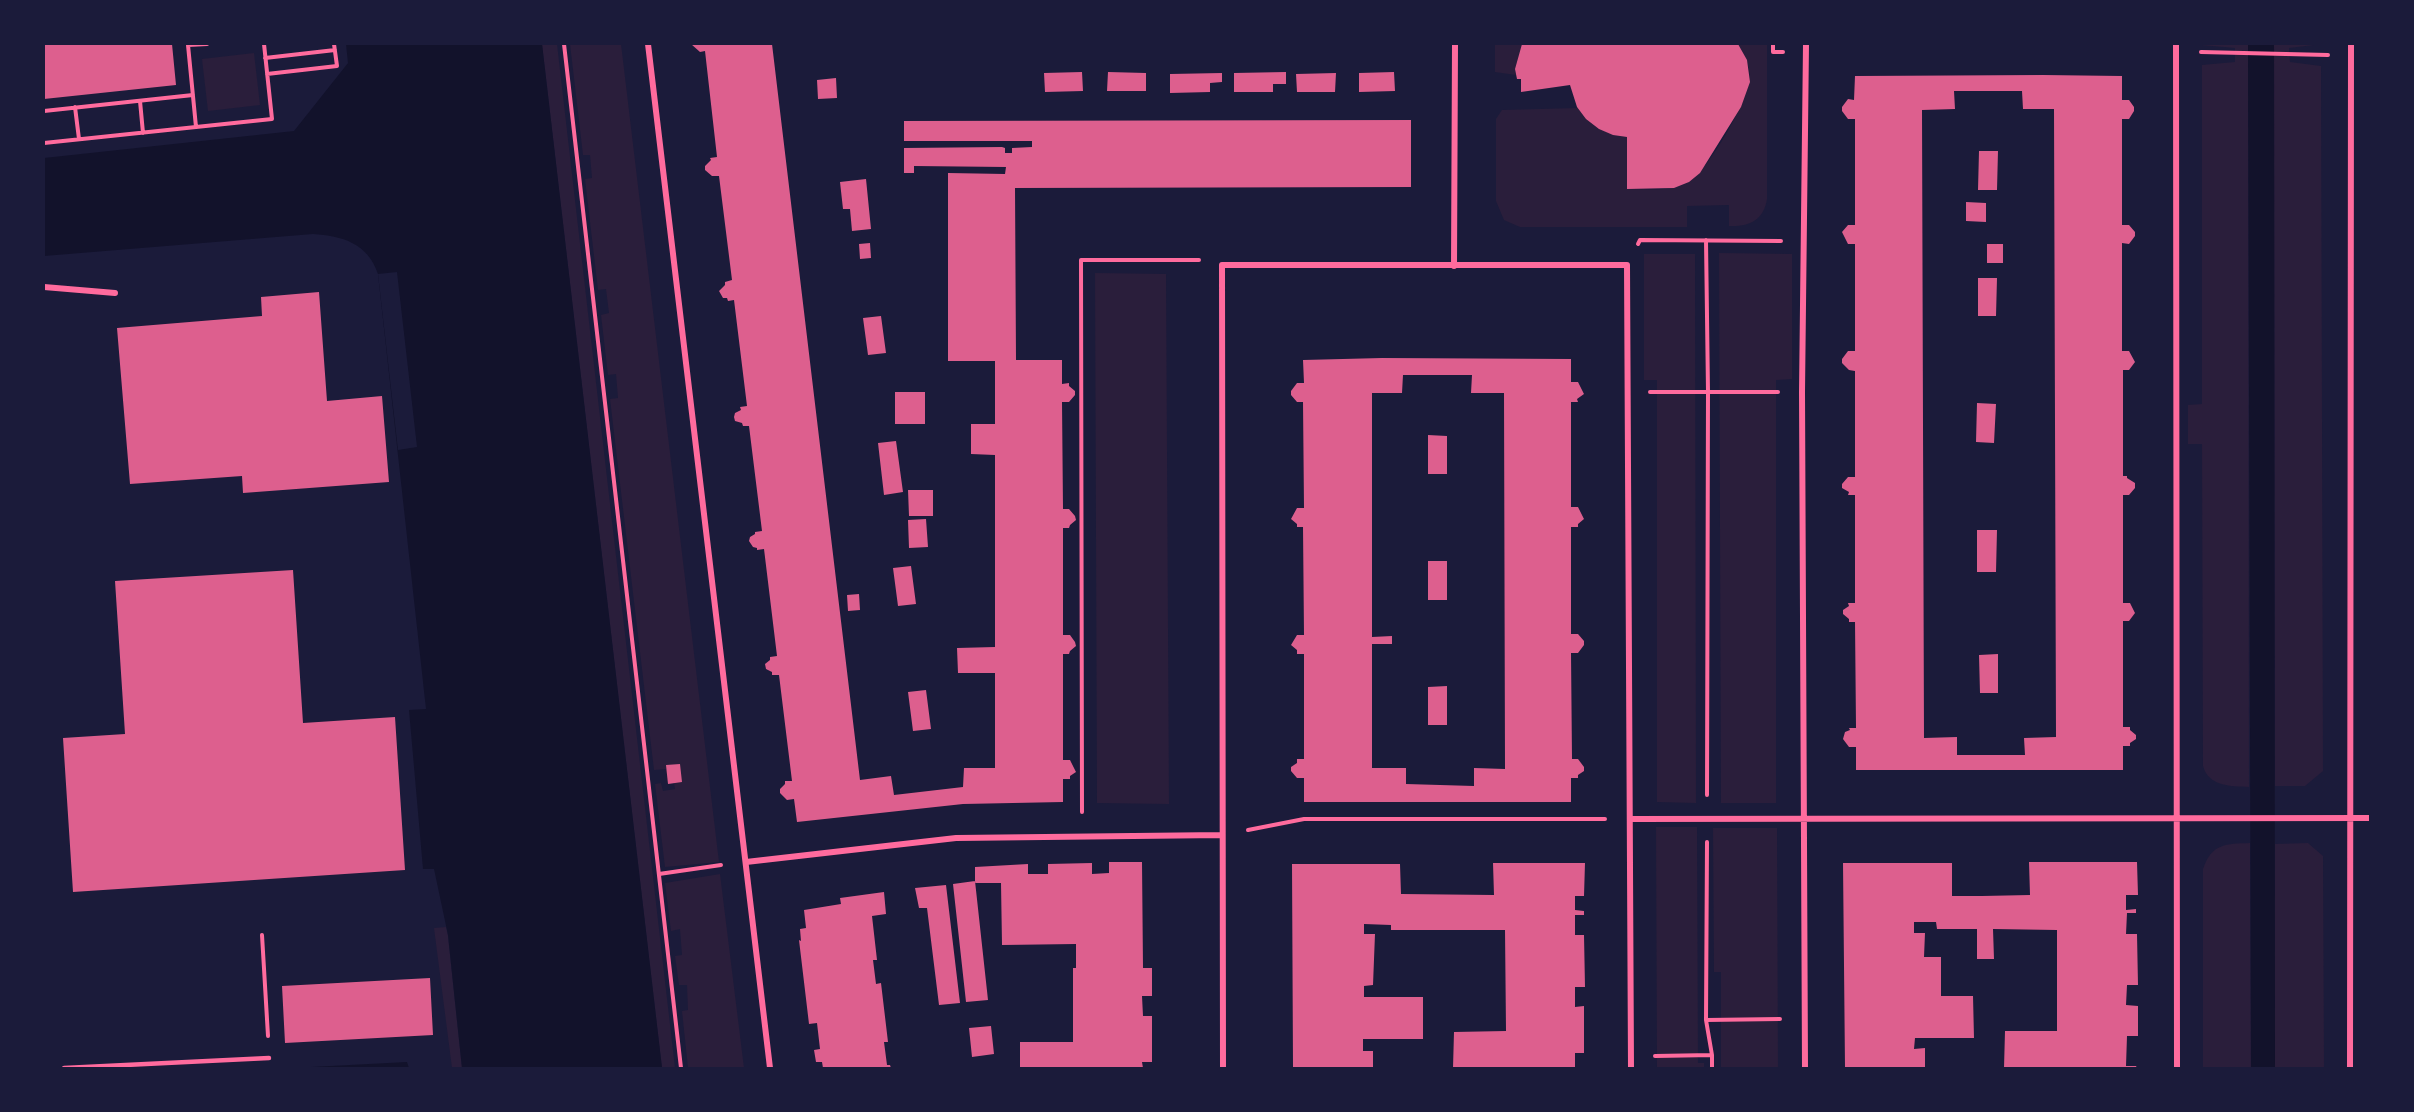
<!DOCTYPE html>
<html>
<head>
<meta charset="utf-8">
<style>
  body { margin:0 }
  #map { position:relative; width:2414px; height:1112px; overflow:hidden; background:#1b1b3a; font-family:"Source Sans 3",sans-serif }
  canvas { display:block }
  .frame { position:absolute; inset:0; border:45px solid #1b1b3a; pointer-events:none }
</style>
</head>
<body>
<div id="map">
<canvas width="2414" height="1112"></canvas>
<div class="frame"></div>
</div>
<script>
const c = document.querySelector('canvas').getContext('2d');
c.lineJoin = 'round';
function paint(path, color) { c.fillStyle = color; c.fill(path, 'evenodd'); }
function trace(path, color, width, dash) { c.strokeStyle = color; c.lineWidth = width; c.lineCap = dash ? 'butt' : 'round'; c.setLineDash(dash || []); c.stroke(path); }
paint(new Path2D(`
  M 542,44 L 557,44 L 675,1068 L 662,1068 Z
  M 570,44 L 621,44 L 719,862 L 665,867 L 655,784 L 661,783 L 663,791 L 675,789 L 674,783 L 668,784 L 666,769 L 654,770 L 610,399 L 618,398 L 616,374 L 608,375 L 601,315 L 609,313 L 606,289 L 598,290 L 585,179 L 592,178 L 590,155 L 583,155 Z
  M 1495,44 L 1522,44 L 1515,69 L 1516,75 L 1495,72 Z
  M 1738,44 L 1767,44 L 1767,199 C 1764,220 1749,227 1729,226 L 1729,205 L 1687,206 L 1687,227 L 1520,227 L 1504,220 L 1496,201 L 1496,119 L 1502,110 L 1578,108 C 1591,126 1605,134 1627,137 L 1627,189 C 1647,189 1669,192 1687,183 C 1706,174 1746,104 1749,83 C 1752,69 1745,55 1738,44 Z
  M 2201,44 L 2248,44 L 2249,787 C 2231,786 2209,787 2203,766 L 2202,444 L 2188,444 L 2188,405 L 2202,404 L 2202,65 L 2235,62 L 2235,48 L 2201,45 Z
  M 2274,44 L 2322,44 L 2289,48 L 2290,62 L 2321,66 L 2323,771 L 2305,786 L 2275,786 Z
  M 254,53 L 260,105 L 208,111 L 202,59 Z
  M 1719,253 L 1792,254 L 1792,379 L 1776,380 L 1776,803 L 1721,803 Z
  M 1644,254 L 1695,254 L 1696,803 L 1657,802 L 1657,380 L 1644,380 Z
  M 1095,273 L 1166,274 L 1169,804 L 1097,803 Z
  M 1656,827 L 1697,827 L 1698,1063 L 1704,1063 L 1704,1068 L 1657,1068 Z
  M 1713,828 L 1777,828 L 1778,1068 L 1721,1068 L 1721,972 L 1714,972 Z
  M 2250,843 L 2251,1068 L 2203,1068 L 2203,869 C 2212,843 2226,844 2250,843 Z
  M 2308,843 L 2323,856 L 2324,1068 L 2275,1068 L 2275,844 Z
  M 720,874 L 744,1068 L 688,1068 L 682,1011 L 688,1010 L 687,985 L 679,985 L 675,956 L 682,955 L 680,929 L 671,931 L 665,883 Z
  M 446,927 L 448,936 L 462,1068 L 452,1068 L 434,928 Z`), '#2a1e3b');
paint(new Path2D(`
  M 346,44 L 542,44 L 662,1068 L 462,1068 L 448,935 L 434,869 L 423,869 L 409,710 L 426,709 L 378,274 C 368,243 342,236 313,234 L 44,256 L 44,158 L 294,131 L 348,63 Z
  M 2248,44 L 2274,44 L 2275,1068 L 2251,1068 Z
  M 407,1062 L 409,1068 L 292,1068 Z`), '#12122b');
paint(new Path2D(`
  M 397,272 L 417,447 L 398,450 L 378,274 Z`), '#1b1b3a');
paint(new Path2D(`
  M 44,44 L 172,44 L 176,85 L 44,99 Z
  M 691,44 L 772,44 L 860,780 L 891,776 L 894,795 L 963,787 L 964,768 L 995,768 L 995,673 L 958,673 L 957,648 L 995,647 L 995,455 L 971,454 L 971,424 L 995,424 L 995,361 L 948,361 L 948,173 L 1005,174 L 1006,167 L 914,166 L 914,173 L 904,173 L 904,148 L 1002,147 L 1005,148 L 1005,153 L 1012,153 L 1012,148 L 1032,147 L 1032,141 L 904,141 L 904,121 L 1411,120 L 1411,187 L 1015,188 L 1016,360 L 1062,360 L 1062,384 L 1069,383 L 1069,386 L 1075,391 L 1075,395 L 1069,402 L 1062,402 L 1063,509 L 1069,509 L 1075,516 L 1076,520 L 1070,525 L 1069,528 L 1063,528 L 1063,635 L 1070,635 L 1075,642 L 1076,646 L 1070,651 L 1069,654 L 1063,654 L 1063,760 L 1070,760 L 1076,772 L 1070,776 L 1070,779 L 1063,779 L 1063,802 L 963,804 L 797,822 L 794,799 L 787,800 L 780,793 L 780,789 L 785,784 L 785,781 L 792,781 L 779,675 L 772,675 L 772,672 L 766,669 L 765,664 L 770,660 L 770,657 L 777,656 L 764,549 L 757,550 L 757,548 L 753,547 L 749,541 L 750,537 L 755,534 L 755,532 L 762,531 L 749,426 L 743,426 L 742,423 L 735,421 L 734,417 L 735,413 L 741,410 L 740,407 L 747,406 L 734,300 L 728,301 L 727,298 L 723,298 L 719,291 L 725,285 L 725,282 L 732,280 L 719,176 L 712,176 L 705,170 L 705,166 L 711,160 L 710,158 L 717,157 L 705,51 L 700,52 Z
  M 1522,44 L 1738,44 L 1747,60 L 1750,82 L 1741,107 L 1700,173 L 1689,182 L 1674,188 L 1627,189 L 1627,137 L 1613,135 L 1599,129 L 1586,119 L 1577,107 L 1570,85 L 1521,92 L 1521,79 L 1517,79 L 1515,69 Z
  M 1082,72 L 1083,91 L 1045,92 L 1044,73 Z
  M 1108,72 L 1146,73 L 1146,91 L 1107,91 Z
  M 1286,72 L 1286,84 L 1273,84 L 1273,92 L 1234,92 L 1234,73 Z
  M 1394,72 L 1395,91 L 1359,92 L 1359,73 Z
  M 1222,73 L 1222,82 L 1210,83 L 1210,92 L 1170,93 L 1170,74 Z
  M 1336,73 L 1335,92 L 1297,92 L 1296,74 Z
  M 2043,75 L 2122,76 L 2122,100 L 2129,100 L 2134,107 L 2134,111 L 2129,119 L 2122,119 L 2122,225 L 2129,225 L 2135,232 L 2135,236 L 2129,244 L 2122,243 L 2122,351 L 2129,351 L 2135,362 L 2129,370 L 2123,370 L 2123,476 L 2127,476 L 2127,478 L 2135,483 L 2135,488 L 2129,495 L 2123,495 L 2123,603 L 2130,603 L 2135,613 L 2129,621 L 2123,621 L 2123,727 L 2130,727 L 2130,730 L 2136,735 L 2136,739 L 2130,743 L 2130,746 L 2123,746 L 2123,770 L 1856,770 L 1856,747 L 1849,747 L 1843,739 L 1845,732 L 1850,730 L 1849,728 L 1856,728 L 1855,622 L 1849,622 L 1849,619 L 1843,614 L 1843,610 L 1849,606 L 1848,603 L 1855,603 L 1855,495 L 1848,495 L 1849,492 L 1842,488 L 1842,484 L 1848,477 L 1855,477 L 1855,371 L 1849,370 L 1842,363 L 1842,359 L 1848,351 L 1855,351 L 1855,244 L 1848,244 L 1842,232 L 1848,225 L 1855,225 L 1855,119 L 1848,119 L 1842,111 L 1842,107 L 1848,99 L 1854,100 L 1855,76 ZM 1954,91 L 2022,91 L 2023,109 L 2054,109 L 2056,737 L 2024,738 L 2025,755 L 1957,755 L 1957,737 L 1924,738 L 1922,110 L 1955,109 Z
  M 836,78 L 837,98 L 818,99 L 817,80 Z
  M 1979,151 L 1998,151 L 1997,190 L 1978,190 Z
  M 866,179 L 871,229 L 852,231 L 850,209 L 843,209 L 840,182 Z
  M 1966,202 L 1986,203 L 1986,222 L 1966,221 Z
  M 870,243 L 871,258 L 860,259 L 859,244 Z
  M 1987,244 L 2003,244 L 2003,263 L 1987,263 Z
  M 1978,278 L 1997,278 L 1996,316 L 1978,316 Z
  M 319,292 L 327,401 L 382,396 L 389,482 L 243,493 L 242,476 L 130,484 L 117,328 L 262,316 L 261,297 Z
  M 881,316 L 886,353 L 868,355 L 863,318 Z
  M 1382,358 L 1571,359 L 1571,382 L 1578,382 L 1584,394 L 1577,399 L 1578,402 L 1571,402 L 1571,507 L 1578,507 L 1584,519 L 1578,524 L 1578,527 L 1571,527 L 1571,634 L 1578,634 L 1584,641 L 1584,645 L 1578,653 L 1571,653 L 1572,759 L 1578,759 L 1584,767 L 1584,771 L 1578,775 L 1578,778 L 1571,778 L 1571,802 L 1304,802 L 1304,778 L 1297,778 L 1291,771 L 1291,767 L 1297,763 L 1297,759 L 1304,759 L 1304,654 L 1297,654 L 1297,650 L 1291,645 L 1297,635 L 1304,635 L 1303,527 L 1297,527 L 1297,524 L 1291,519 L 1297,508 L 1304,508 L 1303,402 L 1297,402 L 1291,395 L 1291,391 L 1297,383 L 1304,383 L 1303,360 ZM 1403,375 L 1472,375 L 1471,393 L 1504,393 L 1505,769 L 1474,768 L 1474,786 L 1406,784 L 1406,768 L 1372,768 L 1372,644 L 1392,644 L 1392,636 L 1372,637 L 1372,393 L 1402,393 Z
  M 895,392 L 925,392 L 925,424 L 895,424 Z
  M 1977,403 L 1996,404 L 1994,443 L 1976,442 Z
  M 1428,435 L 1447,436 L 1447,474 L 1428,474 Z
  M 896,441 L 903,492 L 884,495 L 878,443 Z
  M 908,490 L 933,490 L 933,516 L 909,516 Z
  M 926,519 L 928,547 L 909,548 L 908,520 Z
  M 1977,530 L 1997,530 L 1996,572 L 1977,572 Z
  M 1428,561 L 1447,561 L 1447,600 L 1428,600 Z
  M 911,566 L 916,604 L 898,606 L 893,568 Z
  M 293,570 L 303,723 L 395,717 L 405,870 L 73,892 L 63,738 L 125,734 L 115,581 Z
  M 859,594 L 860,610 L 848,611 L 847,595 Z
  M 1998,654 L 1998,693 L 1980,693 L 1979,655 Z
  M 1447,686 L 1447,725 L 1428,725 L 1428,687 Z
  M 926,690 L 931,729 L 913,731 L 908,692 Z
  M 680,764 L 682,782 L 668,784 L 666,765 Z
  M 1109,862 L 1142,862 L 1143,968 L 1152,968 L 1152,996 L 1142,996 L 1143,1016 L 1152,1016 L 1152,1062 L 1142,1062 L 1143,1068 L 1020,1068 L 1020,1042 L 1073,1042 L 1073,968 L 1076,968 L 1076,944 L 1002,945 L 1001,883 L 975,883 L 975,867 L 1028,864 L 1028,874 L 1048,874 L 1048,864 L 1092,863 L 1092,874 L 1109,873 Z
  M 2029,862 L 2137,862 L 2138,895 L 2126,895 L 2126,910 L 2136,909 L 2136,913 L 2127,913 L 2126,934 L 2137,934 L 2138,985 L 2127,985 L 2126,1005 L 2138,1006 L 2138,1036 L 2127,1036 L 2126,1066 L 2136,1066 L 2137,1068 L 2004,1068 L 2005,1031 L 2057,1031 L 2057,930 L 1993,929 L 1994,959 L 1977,959 L 1977,929 L 1937,929 L 1936,922 L 1914,922 L 1914,933 L 1925,933 L 1924,957 L 1941,957 L 1941,996 L 1973,996 L 1974,1038 L 1915,1038 L 1914,1049 L 1925,1048 L 1925,1068 L 1845,1068 L 1843,863 L 1952,863 L 1952,896 L 1982,896 L 2030,895 Z
  M 1493,863 L 1585,863 L 1584,896 L 1575,896 L 1575,910 L 1584,911 L 1584,915 L 1575,915 L 1575,935 L 1584,935 L 1585,987 L 1575,987 L 1575,1007 L 1584,1006 L 1584,1053 L 1575,1053 L 1575,1068 L 1453,1068 L 1454,1032 L 1506,1031 L 1505,930 L 1391,930 L 1391,925 L 1364,924 L 1364,934 L 1375,934 L 1373,985 L 1364,986 L 1364,997 L 1423,997 L 1423,1039 L 1363,1039 L 1363,1051 L 1373,1051 L 1373,1068 L 1293,1068 L 1292,864 L 1400,864 L 1401,894 L 1494,895 Z
  M 975,881 L 988,1000 L 966,1002 L 953,884 Z
  M 946,885 L 960,1003 L 939,1005 L 927,908 L 919,908 L 915,888 Z
  M 884,892 L 886,914 L 872,916 L 877,960 L 873,960 L 876,984 L 881,983 L 888,1042 L 884,1042 L 887,1065 L 890,1065 L 891,1068 L 823,1068 L 822,1062 L 816,1062 L 814,1050 L 820,1049 L 817,1023 L 809,1024 L 799,940 L 801,941 L 800,929 L 806,928 L 804,910 L 841,904 L 840,898 Z
  M 430,978 L 433,1035 L 285,1043 L 282,986 Z
  M 991,1026 L 994,1054 L 972,1057 L 969,1028 Z`), '#dd5f8e');
trace(new Path2D(`
  M 564,44 L 681,1068
  M 1773,44 L 1773,52 L 1783,52
  M 2201,52 L 2328,55
  M 265,58 L 335,50
  M 267,74 L 337,66 L 334,44
  M 140,101 L 143,133
  M 75,107 L 79,139
  M 44,111 L 193,95
  M 196,127 L 188,45 L 207,44
  M 44,143 L 272,119 L 264,44
  M 1706,240 L 1708,392 L 1707,795
  M 1638,244 L 1640,240 L 1781,241
  M 1650,392 L 1778,392
  M 1082,812 L 1081,260 L 1199,260
  M 1248,830 L 1304,819 L 1605,819
  M 1707,842 L 1706,1020 L 1712,1055 L 1712,1068
  M 659,874 L 721,865
  M 262,935 L 268,1036
  M 1706,1020 L 1780,1019
  M 1655,1056 L 1712,1055`), '#ff6b9d', 4);
trace(new Path2D(`
  M 64,1068 L 269,1058`), '#ff6b9d', 4.5);
trace(new Path2D(`
  M 648,44 L 770,1068
  M 2176,44 L 2177,1068
  M 1454,266 L 1455,44
  M 44,287 L 115,293
  M 1630,819 L 2370,818
  M 746,862 L 956,838 L 1222,835
  M 1223,1068 L 1222,265 L 1627,265 L 1631,1068
  M 1805,1068 L 1802,392 L 1806,44
  M 2350,1068 L 2351,44`), '#ff6b9d', 6);
</script>
</body>
</html>
